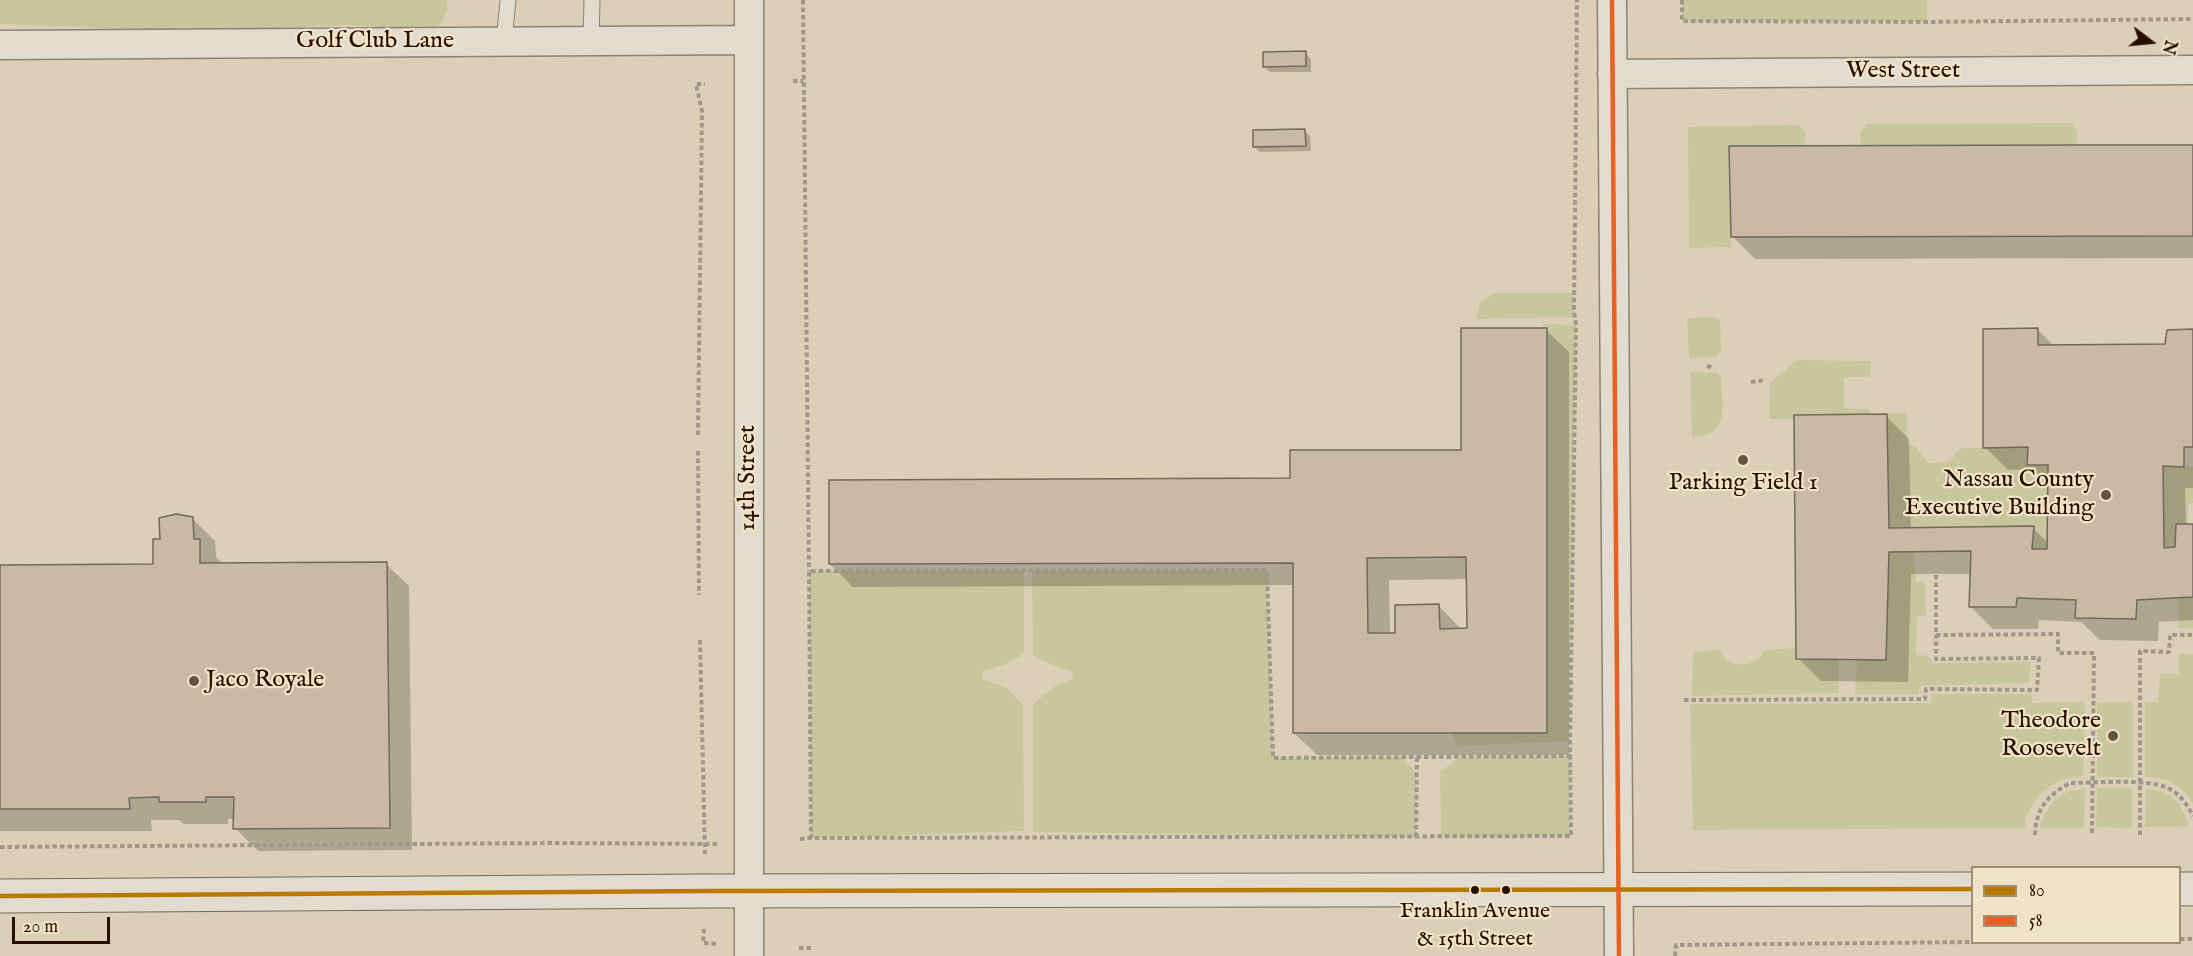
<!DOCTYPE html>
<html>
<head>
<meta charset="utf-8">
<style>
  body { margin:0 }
  #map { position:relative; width:2193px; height:956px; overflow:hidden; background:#dbd0b7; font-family:"IM FELL English",serif }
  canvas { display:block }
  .legend { position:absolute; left:1971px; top:866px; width:210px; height:78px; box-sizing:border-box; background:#f1e4c6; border:2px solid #a08f78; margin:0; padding:8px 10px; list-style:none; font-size:18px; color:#270f04 }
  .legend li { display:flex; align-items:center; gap:12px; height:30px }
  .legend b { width:30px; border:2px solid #a08f78 }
  .north { position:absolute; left:2121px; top:12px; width:60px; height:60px; -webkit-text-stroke:4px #f1e4c6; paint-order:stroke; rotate:106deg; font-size:16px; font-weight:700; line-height:24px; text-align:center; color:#270f04 }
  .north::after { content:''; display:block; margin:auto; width:21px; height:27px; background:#270f04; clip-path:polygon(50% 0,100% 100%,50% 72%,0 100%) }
  .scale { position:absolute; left:12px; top:917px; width:98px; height:27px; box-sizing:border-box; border:3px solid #270f04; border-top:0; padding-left:8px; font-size:18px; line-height:21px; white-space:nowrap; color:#270f04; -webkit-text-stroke:4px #f1e4c6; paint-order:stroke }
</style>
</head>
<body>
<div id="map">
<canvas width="2193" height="956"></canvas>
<ul class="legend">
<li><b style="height:8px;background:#b97901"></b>80</li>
<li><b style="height:8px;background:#e86120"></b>58</li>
</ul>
<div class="north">N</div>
<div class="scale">20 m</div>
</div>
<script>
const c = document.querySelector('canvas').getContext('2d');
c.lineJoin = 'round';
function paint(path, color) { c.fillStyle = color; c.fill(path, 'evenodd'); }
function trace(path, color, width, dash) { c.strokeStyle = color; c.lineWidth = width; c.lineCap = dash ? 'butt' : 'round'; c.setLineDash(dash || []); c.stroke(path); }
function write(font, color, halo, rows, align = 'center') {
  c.font = font + ' "IM FELL English",serif'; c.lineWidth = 4.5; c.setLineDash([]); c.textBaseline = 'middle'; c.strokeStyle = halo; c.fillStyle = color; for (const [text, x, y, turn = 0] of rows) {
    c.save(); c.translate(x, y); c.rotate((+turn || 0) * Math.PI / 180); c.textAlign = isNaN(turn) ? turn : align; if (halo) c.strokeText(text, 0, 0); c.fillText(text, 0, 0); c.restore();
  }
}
paint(new Path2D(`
  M 0,0 L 447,0 L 447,11 L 441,23 L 435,29 L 420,30 L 347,25 L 188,32 L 0,24 Z
  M 1682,0 L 1927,0 L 1927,22 L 1682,21 Z
  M 2071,123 L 2077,131 L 2077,145 L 1861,146 L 1860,133 L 1867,124 Z
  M 1798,125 L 1805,131 L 1805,146 L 1729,147 L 1731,247 L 1689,248 L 1688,127 Z
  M 1495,293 L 1573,293 L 1574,317 L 1476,319 L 1481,301 Z
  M 1715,317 L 1720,321 L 1721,351 L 1715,357 L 1689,358 L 1687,318 Z
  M 1543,324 L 1576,325 L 1570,741 L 1458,746 L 1453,734 L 1444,733 L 1547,732 Z
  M 1797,360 L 1871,361 L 1870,377 L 1844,377 L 1844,408 L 1869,409 L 1869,415 L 1795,415 L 1794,419 L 1769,419 L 1770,383 Z
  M 1690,372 L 1717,373 L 1721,378 C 1721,395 1728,424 1711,433 C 1706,436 1698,436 1692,437 Z
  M 1907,413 L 1907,444 L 1917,448 L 1928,463 L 1950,462 L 1957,451 L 1962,448 L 2028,447 L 2027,465 L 2048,465 L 2047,549 L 2032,549 L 2034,527 L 1889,528 L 1887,414 Z
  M 2163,466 L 2193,467 L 2193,503 L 2188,504 L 2188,524 L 2176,524 L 2175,547 L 2164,548 Z
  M 1889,552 L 1914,552 L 1916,582 L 1925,582 L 1926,616 L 1917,616 L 1916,655 L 1929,656 L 1933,663 L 2031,662 L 2029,683 L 1920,686 L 1918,694 L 1855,694 L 1857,659 L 1886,660 Z
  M 1267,570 L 1273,758 L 1401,757 L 1417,773 L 1416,837 L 1033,832 L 1033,704 L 1056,685 L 1073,679 L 1072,672 L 1048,663 L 1033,655 L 1032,571 Z
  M 809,571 L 1024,571 L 1024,654 L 1004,665 L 983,671 L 982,679 L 1007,688 L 1023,705 L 1024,831 L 811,838 Z
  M 2193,597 L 2193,628 L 2179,628 L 2178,598 Z
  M 1796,648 L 1839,659 L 1839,693 L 1692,696 L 1693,652 L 1720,649 C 1722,653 1724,659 1728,661 C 1740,668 1761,664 1764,650 Z
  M 2179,654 L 2193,654 L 2193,804 C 2183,785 2166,777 2145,777 L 2145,702 L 2158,702 L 2160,674 L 2178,674 Z
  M 1932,694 L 2032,694 L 2032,703 L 2085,702 L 2083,776 C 2077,777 2070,777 2065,779 C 2045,785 2025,807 2025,828 L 1693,830 L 1690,704 L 1931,703 Z
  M 2133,702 L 2133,777 L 2097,777 L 2097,703 Z
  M 1571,756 L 1571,836 L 1441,837 L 1440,772 L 1460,757 Z
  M 2097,788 L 2132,788 L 2132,828 L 2096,827 Z
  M 2085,789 L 2084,828 L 2040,828 C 2048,802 2057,791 2085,789 Z
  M 2146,789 C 2171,790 2183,802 2188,826 L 2145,827 Z`), '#c8c69c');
paint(new Path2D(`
  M 1305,53 L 1311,59 L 1311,72 L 1270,72 L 1264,66 Z
  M 1304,130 L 1310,136 L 1311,151 L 1260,152 L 1254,146 Z
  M 2193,146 L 2193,258 L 1755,259 L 1732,236 Z
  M 2037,329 L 2054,346 L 2167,346 L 2193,331 L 2193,488 L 2185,488 L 2186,525 L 2193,525 L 2193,620 L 2159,622 L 2158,641 L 2100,640 L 2081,622 L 2039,620 L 2038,629 L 1993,629 L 1970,606 L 1971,574 L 1911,574 L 1908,682 L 1821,681 L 1798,658 L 1886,416 L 1909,439 L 1911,530 L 2033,528 L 2048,543 L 2049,486 L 2033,469 L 2008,470 L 1985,447 Z
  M 1546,330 L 1569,352 L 1569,755 L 1317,755 L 1294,733 L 1294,585 L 853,587 L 830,564 L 1463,451 ZM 1468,579 L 1469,630 L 1461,629 L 1439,606 L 1397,634 L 1390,634 L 1389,580 Z
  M 192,518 L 215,541 L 216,557 L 223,564 L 386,564 L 409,586 L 412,850 L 258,851 L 235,828 L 235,819 L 228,819 L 228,824 L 184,824 L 179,820 L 151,820 L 152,831 L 0,831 L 0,566 L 155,565 L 162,541 Z`), '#0003');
const building = new Path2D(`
  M 1306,51 L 1306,66 L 1263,67 L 1263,52 Z
  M 1305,129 L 1306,146 L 1253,147 L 1253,130 Z
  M 2077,145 L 2193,145 L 2193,236 L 1731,237 L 1729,146 Z
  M 1461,328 L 1547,328 L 1547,733 L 1293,733 L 1293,563 L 829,564 L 829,480 L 1290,478 L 1290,450 L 1461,450 ZM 1466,557 L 1467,628 L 1440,629 L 1439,604 L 1395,605 L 1395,633 L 1368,633 L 1367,558 Z
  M 2038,328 L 2038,345 L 2165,344 L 2167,330 L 2193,329 L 2193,447 L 2184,447 L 2184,467 L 2163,466 L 2164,548 L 2175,547 L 2176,524 L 2193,524 L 2193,597 L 2137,600 L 2136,619 L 2075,618 L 2076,600 L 2017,598 L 2016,607 L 1969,607 L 1971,551 L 1889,552 L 1886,660 L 1796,659 L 1794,415 L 1887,414 L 1889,528 L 2034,526 L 2032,549 L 2047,549 L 2048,465 L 2027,465 L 2028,447 L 1983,448 L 1983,329 Z
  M 176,514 L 193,517 L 194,539 L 200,539 L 200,563 L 387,562 L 390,828 L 233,829 L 234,797 L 206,797 L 206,802 L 159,802 L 159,797 L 129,798 L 130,809 L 0,809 L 0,565 L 153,564 L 153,539 L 160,539 L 159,518 Z`);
paint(building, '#c9b9a5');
trace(building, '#72685b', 1.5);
const lane = new Path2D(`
  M 591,41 L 592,0
  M 504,42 L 508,0`);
const street = new Path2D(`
  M 1612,0 L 1619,956
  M 0,45 L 749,40
  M 1612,74 L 2193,70
  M 749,956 L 749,0`);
const secondary = new Path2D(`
  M 2180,889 L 2193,889
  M 0,896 L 706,891 L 1972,889`);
trace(lane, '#8b8273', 17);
trace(street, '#8b8273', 31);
trace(secondary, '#72685b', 35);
trace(new Path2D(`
  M 803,0 L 809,571
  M 1682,0 L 1682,21 L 1927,22 L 2193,19
  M 793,81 L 803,81
  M 1707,366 L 1714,368
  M 1751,382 L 1764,380
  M 698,435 L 702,111 L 696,84 L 705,84
  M 698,451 L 699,595
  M 1936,575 L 1936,635 L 2058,634 L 2058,653 L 2094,653 L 2092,835
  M 700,640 L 705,854
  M 1684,700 L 1925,699 L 1926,689 L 2037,690 L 2039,658 L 1936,659 L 1936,635
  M 1571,756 L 1273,758 L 1267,570 L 809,571 L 811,838 L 1571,836 L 1570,741 L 1576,325 L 1574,311 L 1577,0
  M 2035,835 C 2036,808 2047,796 2070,783 C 2095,783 2147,778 2168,788 C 2180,794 2187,804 2193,816
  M 2140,835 L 2140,651 L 2169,652 L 2170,635 L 2193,635
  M 1416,837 L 1417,757
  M 800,839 L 811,838
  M 0,847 L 555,843 L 717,844
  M 704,929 L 703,943 L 718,944
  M 2180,939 L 2193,939
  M 799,948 L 811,948
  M 1675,956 L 1676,945 L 1972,942`), '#9e978c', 4, [4.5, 3]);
trace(lane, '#e2dcd0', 15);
trace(street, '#e2dcd0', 28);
trace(secondary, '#e2dcd0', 33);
trace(new Path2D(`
  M 0,896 L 706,891 L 1972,889`), '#b97901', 4.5);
trace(new Path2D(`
  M 1612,0 L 1619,956`), '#e86120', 4.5);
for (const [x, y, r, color] of [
  [1743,460,6,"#665343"],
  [2106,495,6,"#665343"],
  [194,681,6,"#665343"],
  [2113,736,6,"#665343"],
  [1475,890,5,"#270f04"],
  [1506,890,5,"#270f04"]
]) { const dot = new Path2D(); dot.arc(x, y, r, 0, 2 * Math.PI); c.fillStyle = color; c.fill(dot); trace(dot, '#f1e4c6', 2); }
write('22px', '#270f04', '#f1e4c6', [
  ["Franklin Avenue",1475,912],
  ["& 15th Street",1475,940]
]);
write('24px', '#270f04', '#f1e4c6', [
  ["Golf Club Lane",375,42],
  ["West Street",1903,72],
  ["14th Street",749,478,-90]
]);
write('24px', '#270f04', '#f1e4c6', [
  ["Nassau County",2094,481],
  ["Executive Building",2094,509],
  ["Parking Field 1",1743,484,"center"],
  ["Jaco Royale",206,681,"left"],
  ["Theodore",2101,722],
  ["Roosevelt",2101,750]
], 'right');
</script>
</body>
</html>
